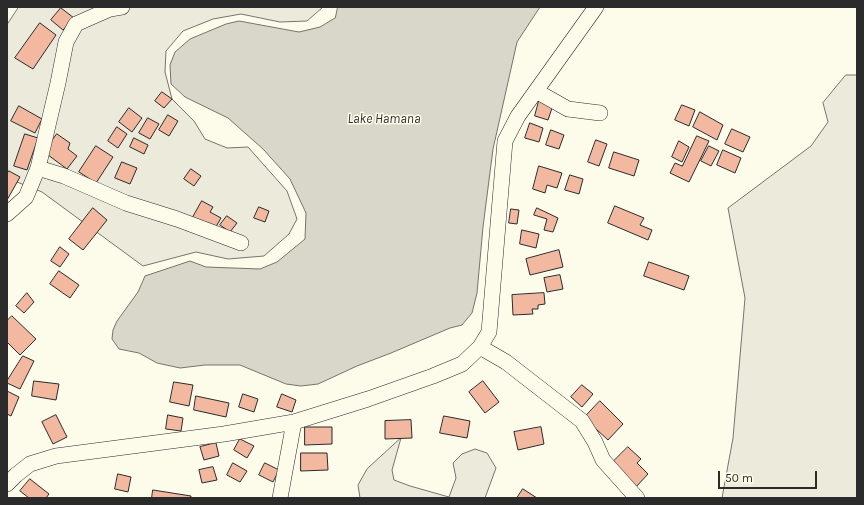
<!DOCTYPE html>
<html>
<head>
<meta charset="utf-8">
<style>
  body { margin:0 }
  #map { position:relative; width:864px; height:505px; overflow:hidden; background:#fdfbea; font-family:Karla,sans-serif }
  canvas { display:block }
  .frame { position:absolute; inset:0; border:8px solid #2b2b2b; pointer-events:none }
  .scale { position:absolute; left:718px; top:471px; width:99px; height:18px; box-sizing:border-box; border:2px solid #2b2b2b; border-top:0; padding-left:5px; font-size:12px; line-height:14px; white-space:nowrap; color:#2b2b2b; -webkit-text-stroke:3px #fdfbea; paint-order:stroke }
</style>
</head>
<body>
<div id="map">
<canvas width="864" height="505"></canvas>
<div class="frame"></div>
<div class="scale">50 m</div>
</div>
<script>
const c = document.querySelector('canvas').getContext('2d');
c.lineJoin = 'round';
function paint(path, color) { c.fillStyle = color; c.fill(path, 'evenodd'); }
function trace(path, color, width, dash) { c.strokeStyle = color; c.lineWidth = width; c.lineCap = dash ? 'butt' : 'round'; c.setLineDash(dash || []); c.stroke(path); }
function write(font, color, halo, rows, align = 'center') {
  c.font = font + ' Karla,sans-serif'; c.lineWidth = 3; c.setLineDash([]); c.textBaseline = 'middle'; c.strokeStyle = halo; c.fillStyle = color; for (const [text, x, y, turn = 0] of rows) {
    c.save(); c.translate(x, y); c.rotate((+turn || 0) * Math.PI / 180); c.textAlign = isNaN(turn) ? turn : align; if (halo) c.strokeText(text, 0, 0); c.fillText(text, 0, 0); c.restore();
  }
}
const green = new Path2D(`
  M 19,7 L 323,7 L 307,21 L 280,22 L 241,14 L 213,19 L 183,31 L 166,51 L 165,72 L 172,99 L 194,121 L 205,139 L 227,148 L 248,147 L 287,191 L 297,219 L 289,234 L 264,256 L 228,259 L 196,252 L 143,266 L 42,192 L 7,178 L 7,25 Z
  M 846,75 L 857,75 L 857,498 L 722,498 L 733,438 L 745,298 L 728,208 L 811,146 L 828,122 L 823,103 Z
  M 401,438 L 392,470 L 394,480 L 410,486 L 449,497 L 456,478 L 453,463 L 462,454 L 475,449 L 487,453 L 496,468 L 485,498 L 360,498 L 358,485 L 367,469 Z`);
paint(green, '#ecebdb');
trace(green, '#74746e', 1);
const water = new Path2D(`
  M 338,7 L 540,7 L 517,42 L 493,149 L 483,227 L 477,293 L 472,313 L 462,325 L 450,328 L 391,353 L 357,366 L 318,384 L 301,386 L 286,384 L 240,365 L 205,365 L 180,368 L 157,363 L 139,353 L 119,349 L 112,339 L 113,330 L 117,321 L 138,292 L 145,276 L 190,261 L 206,267 L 260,269 L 277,262 L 305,239 L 306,213 L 290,179 L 263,149 L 228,118 L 185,97 L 171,84 L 170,65 L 175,52 L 190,39 L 226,24 L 239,21 L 299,32 L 320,27 L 335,18 Z`);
paint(water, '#d8d7c9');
trace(water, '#74746e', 1);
const building = new Path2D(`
  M 61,8 L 74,18 L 63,30 L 51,20 Z
  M 40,23 L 56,35 L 33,69 L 15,58 Z
  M 162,92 L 172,99 L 164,108 L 155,101 Z
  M 539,101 L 553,105 L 548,120 L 535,116 Z
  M 682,105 L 695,110 L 689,126 L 675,120 Z
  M 19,106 L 42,119 L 35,133 L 11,121 Z
  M 129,108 L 142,118 L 132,132 L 119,122 Z
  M 700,112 L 723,125 L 717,140 L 693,127 Z
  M 168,115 L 178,121 L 169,136 L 159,130 Z
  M 148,118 L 159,124 L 150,139 L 139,133 Z
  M 530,123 L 543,128 L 539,142 L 525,138 Z
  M 117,127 L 127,134 L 118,148 L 108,141 Z
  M 732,129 L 750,137 L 743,152 L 725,144 Z
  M 551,130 L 564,135 L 559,149 L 546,145 Z
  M 25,134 L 38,138 L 27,170 L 14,166 Z
  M 57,134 L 70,143 L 68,149 L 77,156 L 67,169 L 44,152 Z
  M 697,136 L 709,141 L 689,182 L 670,173 L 675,163 L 682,166 Z
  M 134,138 L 148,145 L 144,154 L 130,147 Z
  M 596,140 L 607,144 L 599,166 L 588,162 Z
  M 679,141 L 689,147 L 682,162 L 672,157 Z
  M 96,146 L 113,157 L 96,183 L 79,172 Z
  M 709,146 L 719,151 L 711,166 L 701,161 Z
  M 723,150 L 741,158 L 735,173 L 717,165 Z
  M 614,152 L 639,160 L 634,176 L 609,168 Z
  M 122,162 L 137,168 L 130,184 L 115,178 Z
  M 539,166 L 562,173 L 557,188 L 547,185 L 545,193 L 533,189 Z
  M 191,169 L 201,176 L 194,186 L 184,179 Z
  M 9,171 L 20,177 L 7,200 L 7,174 Z
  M 570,175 L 583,179 L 579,194 L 565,190 Z
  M 202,201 L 213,207 L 210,212 L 221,218 L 214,230 L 192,219 Z
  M 615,206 L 644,218 L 640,225 L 652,230 L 648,240 L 608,223 Z
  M 259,207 L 269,211 L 265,222 L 254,218 Z
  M 93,208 L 107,220 L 83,250 L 69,239 Z
  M 537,208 L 558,218 L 553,232 L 544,230 L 547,219 L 534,215 Z
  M 511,209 L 519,210 L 517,224 L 509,223 Z
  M 227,216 L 237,223 L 230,232 L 220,225 Z
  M 522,230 L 539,234 L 536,248 L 520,244 Z
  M 60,247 L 69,254 L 60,267 L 51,261 Z
  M 559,250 L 563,267 L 530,275 L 526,259 Z
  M 649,262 L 689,276 L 684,290 L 644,276 Z
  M 59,271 L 79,285 L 70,298 L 50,284 Z
  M 560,275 L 563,289 L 547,292 L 544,278 Z
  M 27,293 L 34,302 L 24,313 L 16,306 Z
  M 544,293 L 545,304 L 538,305 L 538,309 L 532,309 L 533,314 L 513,315 L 512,295 Z
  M 12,316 L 36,339 L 20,355 L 7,342 L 7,321 Z
  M 23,356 L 34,361 L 20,389 L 7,383 L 7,381 Z
  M 34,381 L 59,384 L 56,400 L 32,396 Z
  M 483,381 L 499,402 L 485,413 L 469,392 Z
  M 174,382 L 193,385 L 189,406 L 170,402 Z
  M 582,385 L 593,394 L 582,407 L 571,397 Z
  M 7,391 L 19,397 L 11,416 L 7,414 Z
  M 243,394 L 258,399 L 254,412 L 239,407 Z
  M 282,394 L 296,400 L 292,412 L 277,407 Z
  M 196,396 L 229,403 L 226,417 L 194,410 Z
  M 600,401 L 623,424 L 608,440 L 584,418 Z
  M 56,415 L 67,437 L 53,444 L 42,422 Z
  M 168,415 L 183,418 L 181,431 L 166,429 Z
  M 444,416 L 470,421 L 467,438 L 440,433 Z
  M 411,420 L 412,438 L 385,439 L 385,421 Z
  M 305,427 L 332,427 L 332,444 L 305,445 Z
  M 541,427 L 544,444 L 518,450 L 514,432 Z
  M 240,439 L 254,446 L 247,458 L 234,450 Z
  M 216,443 L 219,456 L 204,460 L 200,447 Z
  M 628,447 L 641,459 L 637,463 L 648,474 L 635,488 L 610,465 Z
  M 301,453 L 327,453 L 328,470 L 301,471 Z
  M 233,463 L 247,471 L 240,482 L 227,475 Z
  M 265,463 L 279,470 L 273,482 L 259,475 Z
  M 213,467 L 217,480 L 202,483 L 199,470 Z
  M 118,474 L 131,477 L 128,492 L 115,489 Z
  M 30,479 L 49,494 L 46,498 L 29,498 L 20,491 Z
  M 523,489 L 537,498 L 517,498 Z
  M 153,490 L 191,496 L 191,498 L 152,498 Z`);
paint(building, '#f2b8a0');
trace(building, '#2b2b2b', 1);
const minor = new Path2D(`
  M 536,91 L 568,109 L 600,113
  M 38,168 L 64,176 L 126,203 L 177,219 L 241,243
  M 7,214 L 26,197 L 38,168 L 58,83 L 66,42 L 76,24 L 110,9 L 122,7
  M 480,347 L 506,362 L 582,421 L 595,442 L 603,460 L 637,498
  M 7,484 L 16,475 L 30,464 L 56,456 L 224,434 L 294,422 L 368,399 L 433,376 L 462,364 L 480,347 L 489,332 L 505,141 L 518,116 L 596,7
  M 280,498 L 294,422`);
trace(minor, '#2b2b2b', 16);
trace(minor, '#fdfbea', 15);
write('italic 13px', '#2b2b2b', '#fdfbea', [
  ["Lake Hamana",384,119]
]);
</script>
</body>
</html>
